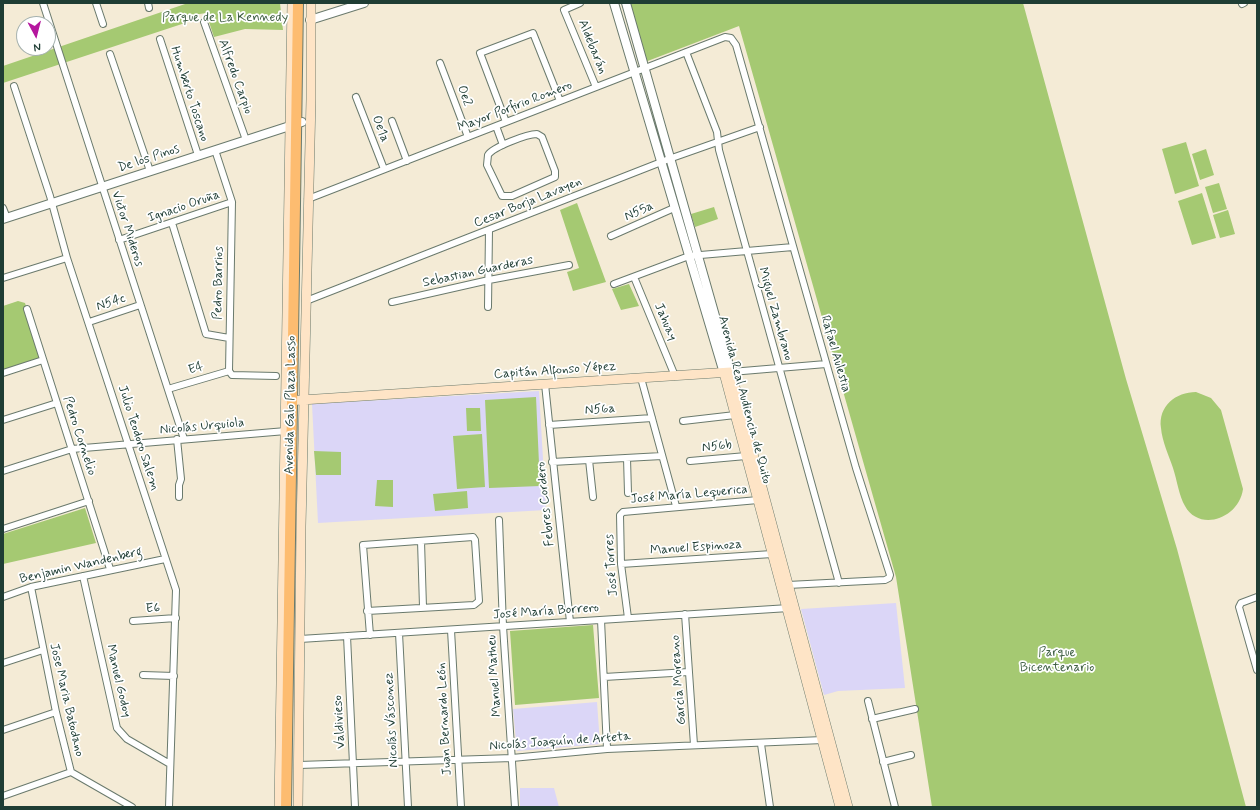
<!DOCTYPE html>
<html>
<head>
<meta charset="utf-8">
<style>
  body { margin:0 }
  #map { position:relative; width:1260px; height:810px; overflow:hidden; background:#f4ebd6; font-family:Mynerve,sans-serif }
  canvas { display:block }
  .frame { position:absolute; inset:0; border:4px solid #1f3d34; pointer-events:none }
  .north { position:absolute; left:16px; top:16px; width:40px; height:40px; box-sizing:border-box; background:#fff; border:1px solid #a5b1ae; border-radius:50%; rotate:173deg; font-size:11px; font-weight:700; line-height:16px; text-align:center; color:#1f3d34 }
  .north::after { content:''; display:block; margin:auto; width:14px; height:18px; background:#b5179e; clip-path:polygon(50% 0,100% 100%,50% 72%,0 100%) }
</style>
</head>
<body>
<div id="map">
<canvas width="1260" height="810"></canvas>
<div class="frame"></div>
<div class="north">N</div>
</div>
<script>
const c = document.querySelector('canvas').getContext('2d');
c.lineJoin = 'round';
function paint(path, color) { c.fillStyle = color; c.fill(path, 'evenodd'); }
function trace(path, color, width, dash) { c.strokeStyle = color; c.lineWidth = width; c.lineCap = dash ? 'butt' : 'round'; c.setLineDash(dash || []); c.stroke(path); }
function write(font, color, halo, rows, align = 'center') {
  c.font = font + ' Mynerve,sans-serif'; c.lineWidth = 3.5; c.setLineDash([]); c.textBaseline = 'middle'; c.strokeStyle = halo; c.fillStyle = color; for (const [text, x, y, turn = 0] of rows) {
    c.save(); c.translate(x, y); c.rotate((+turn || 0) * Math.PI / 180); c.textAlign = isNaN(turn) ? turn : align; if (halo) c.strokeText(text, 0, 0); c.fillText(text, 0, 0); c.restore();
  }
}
paint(new Path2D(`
  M 539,391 L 546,510 L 318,523 L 312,404 Z
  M 896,603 L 905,688 L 838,691 L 824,695 L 801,609 Z
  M 597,702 L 600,744 L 517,751 L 513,709 Z
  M 520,788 L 554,788 L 559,807 L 520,807 Z`), '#dbd6f7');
paint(new Path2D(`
  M 188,3 L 280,3 L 283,30 L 245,29 L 214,37 L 206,13 L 193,15 L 188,22 L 3,83 L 3,66 Z
  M 625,3 L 1023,3 L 1126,379 L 1177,549 L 1246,807 L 932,807 L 896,577 L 739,26 L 645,62 Z
  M 1186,142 L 1199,186 L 1175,194 L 1162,149 Z
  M 1206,149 L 1214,175 L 1200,180 L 1192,154 Z
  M 1219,183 L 1227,209 L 1213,213 L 1205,187 Z
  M 1202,193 L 1216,238 L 1192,245 L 1178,201 Z
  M 577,203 L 606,282 L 573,291 L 567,272 L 579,268 L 560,210 Z
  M 714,207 L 718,219 L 695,227 L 691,214 Z
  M 1228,210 L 1235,234 L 1220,238 L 1213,215 Z
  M 629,284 L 639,306 L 621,310 L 612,289 Z
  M 18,301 L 25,303 L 43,360 L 3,373 L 3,306 Z
  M 1196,392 L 1211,398 L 1221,410 L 1243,489 C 1239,519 1199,532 1185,506 C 1179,496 1177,480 1173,468 C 1169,456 1162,441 1161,428 C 1158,406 1176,392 1196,392 Z
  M 536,397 L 540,486 L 489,488 L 485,400 Z
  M 466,408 L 480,408 L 481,431 L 467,431 Z
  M 482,434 L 485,487 L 457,489 L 453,436 Z
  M 314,451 L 341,452 L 341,475 L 316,475 Z
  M 377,480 L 393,480 L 393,507 L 375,506 Z
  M 467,491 L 468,508 L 435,511 L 433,494 Z
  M 85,508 L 96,543 L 3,564 L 3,534 Z
  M 593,625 L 599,698 L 515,705 L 510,631 Z`), '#a5c972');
const minor = new Path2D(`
  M 43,3 L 184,439
  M 96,3 L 103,24
  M 148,3 L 149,8
  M 580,3 L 564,10 L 596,87
  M 1242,4 L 1244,3
  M 204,22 L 246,140
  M 160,39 L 198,155
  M 686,52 L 717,132 L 719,150 L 839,583
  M 110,54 L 150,171
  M 440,63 L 468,137
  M 14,86 L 50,196 L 67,258 L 176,590 L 169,807
  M 356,97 L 384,169
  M 392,121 L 407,161
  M 506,122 L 480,53 L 533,33 L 560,101
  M 496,126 L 503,145
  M 537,134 L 542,137 L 555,171 L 555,177 L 512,196 L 502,196 L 487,165 L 488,155 C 493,147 527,134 537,134 Z
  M 215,150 L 232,202 L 229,371
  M 308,199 L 725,37 L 731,38 L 736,45 L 856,468 L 890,575 L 889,578 L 885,580 L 788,585
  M 3,208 L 7,218
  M 172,223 L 206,334 L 229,338
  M 611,236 L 674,208
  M 119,240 L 232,202
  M 634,277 L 675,376
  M 3,278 L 67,258
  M 614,284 L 689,256 L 793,247
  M 306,301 L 669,159 L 760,127
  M 392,302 L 489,280 L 569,265
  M 488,307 L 489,230
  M 27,309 L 110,569
  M 89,322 L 140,305
  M 229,371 L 232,375 L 276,376
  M 731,372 L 826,364
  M 3,373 L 43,360
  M 641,378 L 676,506
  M 545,384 L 570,622
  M 168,389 L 229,371
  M 3,420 L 57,403
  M 683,421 L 735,415
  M 549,425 L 652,418
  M 177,439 L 181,479 L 179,485 L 179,497
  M 627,458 L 628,493
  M 589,460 L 593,497
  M 690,461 L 746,456
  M 552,462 L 662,456
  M 3,471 L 72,449 L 286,431
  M 499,520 L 503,626 L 515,807
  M 3,529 L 89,501
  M 421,541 L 423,607
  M 621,564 L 772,554
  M 83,576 L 117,728 L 127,739 L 170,764
  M 31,587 L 56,712 L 71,772 L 132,807
  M 3,597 L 31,587 L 165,559
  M 1257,597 L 1241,603 L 1239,607 L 1257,670
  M 367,611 L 474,605 L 479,601 L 475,540 L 473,537 L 363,545 L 370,635
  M 685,614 L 694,745
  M 628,618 L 621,564 L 620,515 L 623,512 L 758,500
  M 601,620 L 607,749
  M 133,621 L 176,618
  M 451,630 L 461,807
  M 399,633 L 408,807
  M 347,636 L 355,807
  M 300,639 L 789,608
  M 3,663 L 43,650
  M 143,675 L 174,676
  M 604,677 L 689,672
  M 868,701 L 895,807
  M 872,719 L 915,709
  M 3,730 L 56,712
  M 761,744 L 770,807
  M 883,762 L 911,755
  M 299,765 L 512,758 L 607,749 L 823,740
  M 3,796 L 71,772`);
const tertiary = new Path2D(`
  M 614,3 L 724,373
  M 626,3 L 731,372
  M 310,20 L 364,3
  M 3,219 L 302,122`);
const secondary = new Path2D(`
  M 724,373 L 840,807
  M 286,401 L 731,372 L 848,807
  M 279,807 L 292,3
  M 298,807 L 301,526 L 311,99 L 311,3`);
const primary = new Path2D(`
  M 286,807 L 298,3`);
trace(minor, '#6a7a6d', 8);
trace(tertiary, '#6a7a6d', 10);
trace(secondary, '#6a7a6d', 10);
trace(primary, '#6a7a6d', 12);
trace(minor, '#fff', 6);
trace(tertiary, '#fff', 8);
trace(secondary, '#fee4c6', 9);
trace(primary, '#fdbc70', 10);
write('13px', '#406044', '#fff', [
  ["Parque de La Kennedy",225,18],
  ["Parque",1057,653],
  ["Bicentenario",1057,668]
]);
write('13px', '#1f3d34', '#fff', [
  ["Aldebarán",592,47,68],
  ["Alfredo Carpio",235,77,70],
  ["Humberto Toscano",189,94,72],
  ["Oe2",464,96,70],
  ["Mayor Porfirio Romero",515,107,-21],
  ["Oe1a",380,129,69],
  ["De los Pinos",149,159,-18],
  ["Cesar Borja Lavayen",528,203,-22],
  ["Ignacio Oruña",184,207,-19],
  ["N55a",639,212,-24],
  ["Victor Mideros",127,229,72],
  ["Sebastian Guarderas",478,272,-12],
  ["Pedro Barrios",219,283,-89],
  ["N54c",111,303,-18],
  ["Miguel Zambrano",775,314,74],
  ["Jahuay",665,322,67],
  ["Rafael Aulestia",835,354,74],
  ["E4",196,369,-16],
  ["Capitán Alfonso Yépez",555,371,-4],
  ["Avenida Real Audiencia de Quito",744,400,75],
  ["Avenida Galo Plaza Lasso",291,405,-89],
  ["N56a",600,410,-4],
  ["Nicolás Urquiola",202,427,-5],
  ["Pedro Cornelio",79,436,72],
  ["Julio Teodoro Salem",138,438,72],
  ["N56b",717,447,-6],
  ["José María Lequerica",689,495,-5],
  ["Febres Cordero",546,504,-96],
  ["Manuel Espinoza",696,548,-4],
  ["José Torres",612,565,-94],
  ["Benjamin Wandenberg",81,566,-13],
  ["E6",153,609,-4],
  ["José María Borrero",546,612,-4],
  ["Manuel Matheu",495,676,-94],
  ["García Moreano",679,680,-94],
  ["Manuel Godoy",118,681,77],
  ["Jose Maria Batodano",66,700,77],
  ["Juan Bernardo León",445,719,-93],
  ["Nicolás Vásconez",392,720,-93],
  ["Valdivieso",340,722,-93],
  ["Nicolás Joaquín de Arteta",560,742,-4]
]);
</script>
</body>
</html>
